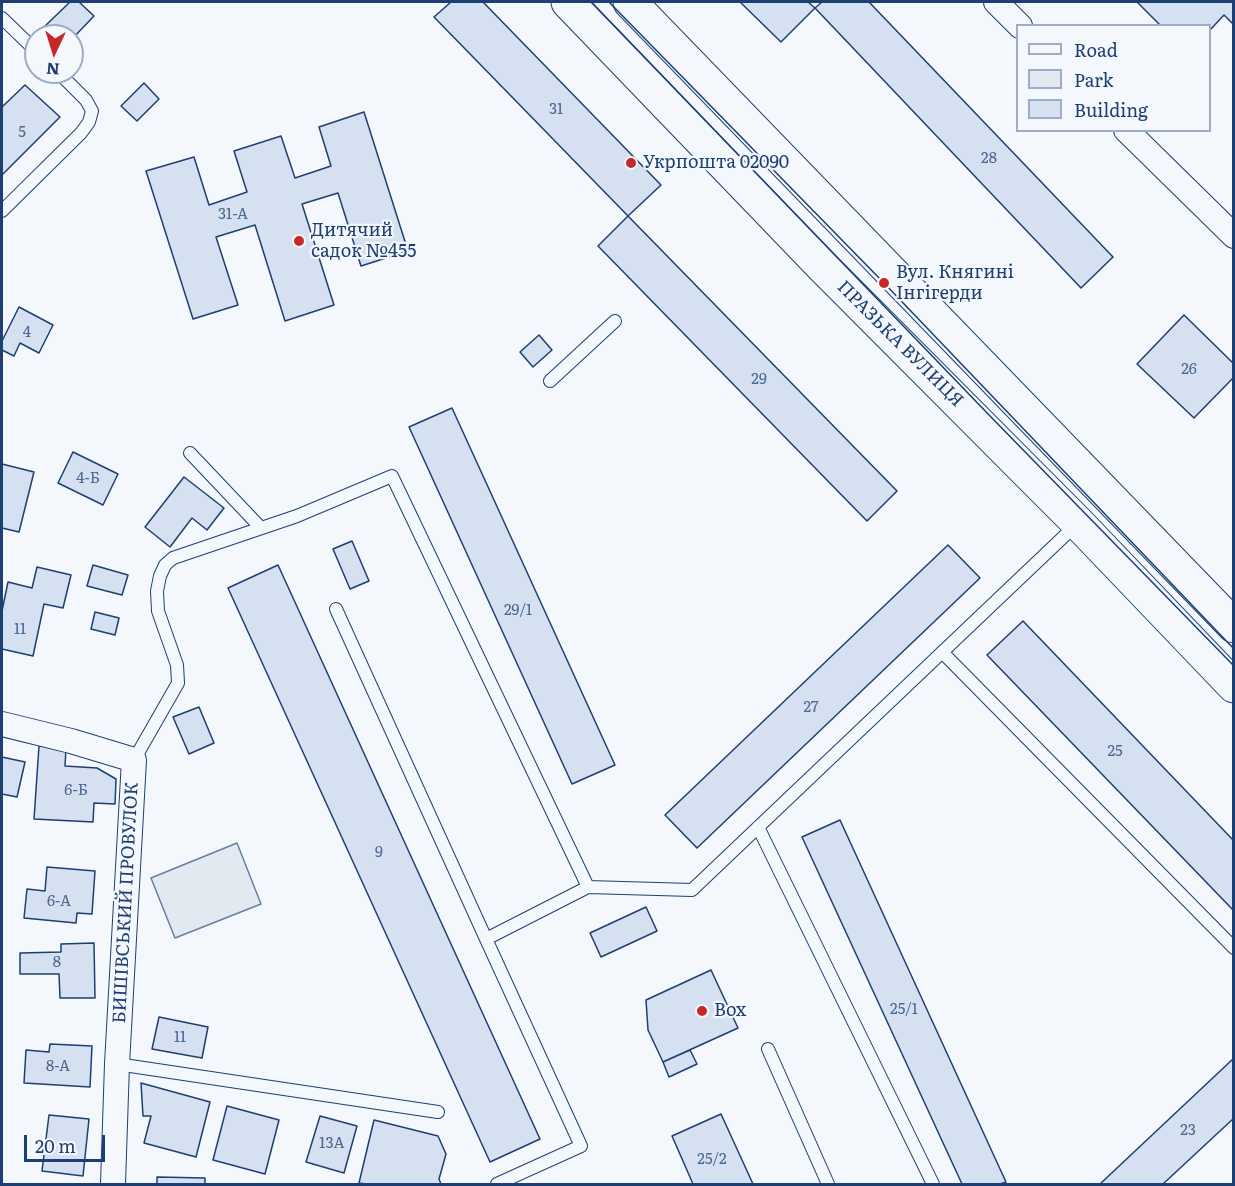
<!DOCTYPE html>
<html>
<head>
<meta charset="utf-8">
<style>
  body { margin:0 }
  #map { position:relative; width:1235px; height:1186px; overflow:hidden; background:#f4f7fb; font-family:Literata,serif }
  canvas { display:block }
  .frame { position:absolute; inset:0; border:3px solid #1d3f73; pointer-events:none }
  .legend { position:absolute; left:1016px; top:24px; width:195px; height:108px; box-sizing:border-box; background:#f4f7fb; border:2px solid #9eadc5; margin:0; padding:8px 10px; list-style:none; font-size:18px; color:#1d3f73 }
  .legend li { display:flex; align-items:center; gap:12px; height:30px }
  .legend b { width:30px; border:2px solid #9eadc5 }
  .north { position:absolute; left:24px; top:24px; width:60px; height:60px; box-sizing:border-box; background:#f4f7fb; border:2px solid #9eadc5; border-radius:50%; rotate:184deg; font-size:16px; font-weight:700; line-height:24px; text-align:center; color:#1d3f73 }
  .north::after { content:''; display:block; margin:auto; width:21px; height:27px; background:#c62828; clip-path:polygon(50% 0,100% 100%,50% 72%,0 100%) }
  .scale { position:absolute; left:24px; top:1135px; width:81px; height:27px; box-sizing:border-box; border:3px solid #1d3f73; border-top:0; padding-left:8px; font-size:18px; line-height:21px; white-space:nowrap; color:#1d3f73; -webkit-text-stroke:4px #f4f7fb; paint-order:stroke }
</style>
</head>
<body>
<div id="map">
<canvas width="1235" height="1186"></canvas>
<div class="frame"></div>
<ul class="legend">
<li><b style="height:8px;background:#f4f7fb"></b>Road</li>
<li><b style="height:16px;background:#e3e9f0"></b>Park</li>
<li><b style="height:16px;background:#d5e0f0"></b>Building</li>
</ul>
<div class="north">N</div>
<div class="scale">20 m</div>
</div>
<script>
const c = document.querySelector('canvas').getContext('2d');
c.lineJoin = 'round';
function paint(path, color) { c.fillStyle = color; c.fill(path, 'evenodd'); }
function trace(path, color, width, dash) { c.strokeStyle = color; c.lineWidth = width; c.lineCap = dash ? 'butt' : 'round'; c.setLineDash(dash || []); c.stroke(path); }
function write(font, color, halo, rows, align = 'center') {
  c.font = font + ' Literata,serif'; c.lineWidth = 4.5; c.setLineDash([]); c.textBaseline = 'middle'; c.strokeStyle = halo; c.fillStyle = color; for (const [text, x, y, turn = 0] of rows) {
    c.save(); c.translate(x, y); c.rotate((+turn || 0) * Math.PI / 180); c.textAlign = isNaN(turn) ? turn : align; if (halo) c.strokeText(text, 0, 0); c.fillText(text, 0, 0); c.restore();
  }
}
const green = new Path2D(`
  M 237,843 L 261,904 L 175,938 L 151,878 Z`);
paint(green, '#e3e9f0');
trace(green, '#687fa3', 1.5);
const building = new Path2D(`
  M 70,2 L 79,2 L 94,16 L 72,39 L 72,36 L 55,36 L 45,26 Z
  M 451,2 L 483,2 L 661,185 L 628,216 L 434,17 Z
  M 740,2 L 808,2 L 815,8 L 781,42 Z
  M 822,2 L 869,2 L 1113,257 L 1081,288 L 815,8 Z
  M 1137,2 L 1234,2 L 1234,25 L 1224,15 L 1210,30 L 1210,26 L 1161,26 Z
  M 144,83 L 159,99 L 137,121 L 121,106 Z
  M 25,85 L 60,117 L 2,175 L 2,107 Z
  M 364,112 L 408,251 L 361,266 L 338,193 L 302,204 L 334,305 L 285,321 L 255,225 L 216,237 L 238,305 L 193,319 L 146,171 L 194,157 L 209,205 L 247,192 L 234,151 L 281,136 L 295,178 L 331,166 L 319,127 Z
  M 628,216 L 897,491 L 867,521 L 598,246 Z
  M 19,307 L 53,325 L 39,353 L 20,343 L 14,356 L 2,350 L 2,341 Z
  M 1184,315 L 1234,364 L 1234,377 L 1194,418 L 1137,364 Z
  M 539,335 L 552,350 L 533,367 L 520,352 Z
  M 452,408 L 615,765 L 572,784 L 409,427 Z
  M 73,452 L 118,474 L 103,505 L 58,483 Z
  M 2,464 L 34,472 L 19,532 L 2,528 Z
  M 184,477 L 224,508 L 207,530 L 192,518 L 170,547 L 145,527 Z
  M 352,541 L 369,581 L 350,589 L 333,549 Z
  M 948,545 L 980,578 L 697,848 L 665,815 Z
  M 93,565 L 128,575 L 122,595 L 87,586 Z
  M 278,565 L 540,1139 L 490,1162 L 228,588 Z
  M 37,567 L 71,575 L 63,608 L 44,604 L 33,656 L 2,649 L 2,611 L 8,582 L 32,588 Z
  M 95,612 L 119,618 L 115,635 L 91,629 Z
  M 1023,621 L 1234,841 L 1234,911 L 987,655 Z
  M 199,707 L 214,743 L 189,754 L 173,717 Z
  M 39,746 L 66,748 L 65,766 L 97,768 L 116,779 L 115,804 L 94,803 L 93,822 L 34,819 Z
  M 2,757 L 25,762 L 17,797 L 2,794 Z
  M 840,820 L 1006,1182 L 1000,1184 L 962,1184 L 802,837 Z
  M 47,867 L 95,871 L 92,914 L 77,913 L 76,923 L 24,918 L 27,889 L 45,891 Z
  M 646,907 L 657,931 L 601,957 L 590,933 Z
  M 94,943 L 95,998 L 60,998 L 59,974 L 20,974 L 20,953 L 61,952 L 61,944 Z
  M 711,970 L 738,1028 L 663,1062 L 648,1030 L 646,1000 Z
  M 159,1017 L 208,1027 L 202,1058 L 152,1049 Z
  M 50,1044 L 92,1046 L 90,1087 L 24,1083 L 26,1050 L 49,1052 Z
  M 690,1050 L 697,1064 L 669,1077 L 663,1062 Z
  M 1234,1058 L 1234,1118 L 1163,1184 L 1100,1184 Z
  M 141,1083 L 210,1102 L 196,1157 L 144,1143 L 151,1116 L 143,1116 Z
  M 227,1106 L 279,1120 L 265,1174 L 213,1160 Z
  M 721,1114 L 753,1184 L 693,1184 L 672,1136 Z
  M 49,1115 L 89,1119 L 83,1176 L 42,1171 Z
  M 320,1116 L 357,1126 L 344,1173 L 306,1162 Z
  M 374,1120 L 438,1136 L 446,1154 L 439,1179 L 441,1184 L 366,1184 L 359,1183 Z
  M 157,1177 L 205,1178 L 205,1184 L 157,1184 Z`);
paint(building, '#d5e0f0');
trace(building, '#1d3f73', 1.5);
const lane = new Path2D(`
  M 2,18 L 36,51
  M 2,211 L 81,133 L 89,122 L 92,111 L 86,100 L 58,72
  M 550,381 L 615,321
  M 190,453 L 261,528
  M 336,609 L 486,939 L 581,1146 L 497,1184
  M 942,652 L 1234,948
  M 134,760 L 178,683 L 177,665 L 158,611 L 157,591 L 160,576 L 165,565 L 173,558 L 297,516 L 392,476 L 588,887
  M 758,827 L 933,1184
  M 486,939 L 588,887 L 692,890 L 1077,524
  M 768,1049 L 828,1184
  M 117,1064 L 438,1112`);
const street = new Path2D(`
  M 996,2 L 1020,26
  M 1126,130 L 1234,236
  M 2,724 L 71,741 L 134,760 L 117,1064 L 113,1184`);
const secondary = new Path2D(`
  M 568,2 L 821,265 L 1078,523 L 1234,686
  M 630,2 L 1234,626`);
trace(lane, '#1d3f73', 14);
trace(street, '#1d3f73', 26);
trace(secondary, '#1d3f73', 35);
trace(lane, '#f4f7fb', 12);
trace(street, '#f4f7fb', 24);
trace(secondary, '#f4f7fb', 33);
trace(new Path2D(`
  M 591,2 L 991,417 L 1234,666
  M 609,2 L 884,283 L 1234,649`), '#1d3f73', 1.5);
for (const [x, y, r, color] of [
  [631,163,6,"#c62828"],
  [299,241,6,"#c62828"],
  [884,283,6,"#c62828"],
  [702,1011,6,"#c62828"]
]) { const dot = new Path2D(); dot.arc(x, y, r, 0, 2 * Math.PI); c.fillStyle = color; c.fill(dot); trace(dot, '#f4f7fb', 2); }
write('15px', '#4b6792', null, [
  ["31",556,110],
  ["5",22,133],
  ["28",989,159],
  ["31-А",233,215],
  ["4",27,333],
  ["26",1189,370],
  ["29",759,380],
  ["4-Б",88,479],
  ["29/1",518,611],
  ["11",20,630],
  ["27",811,708],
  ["25",1115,752],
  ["6-Б",76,791],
  ["9",379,853],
  ["6-А",59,902],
  ["8",57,963],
  ["25/1",904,1010],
  ["11",180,1038],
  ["8-А",58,1067],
  ["23",1188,1131],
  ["13А",332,1144],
  ["25/2",712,1160]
]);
write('18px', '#1d3f73', '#f4f7fb', [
  ["Укрпошта 02090",643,163],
  ["Дитячий",311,231],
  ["садок №455",311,252],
  ["Вул. Княгині",896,273],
  ["Інгігерди",896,294],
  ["Box",714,1011]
], 'left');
write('18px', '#1d3f73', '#f4f7fb', [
  ["ПРАЗЬКА ВУЛИЦЯ",900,344,45],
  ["БИШІВСЬКИЙ ПРОВУЛОК",126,903,-87]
]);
</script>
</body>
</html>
